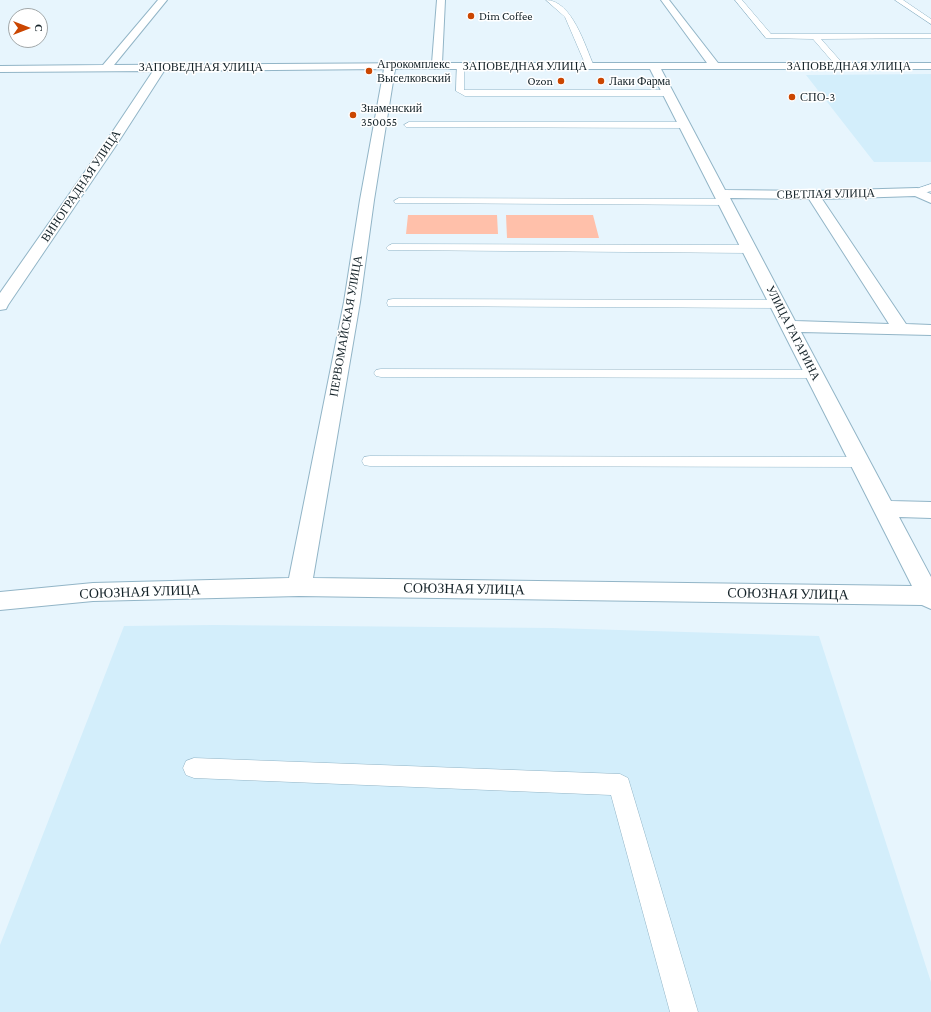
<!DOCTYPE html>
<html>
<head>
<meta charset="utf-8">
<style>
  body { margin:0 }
  #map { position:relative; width:931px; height:1012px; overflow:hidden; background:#e7f5fd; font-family:"Crimson Pro",serif }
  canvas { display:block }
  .north { position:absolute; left:8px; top:8px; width:40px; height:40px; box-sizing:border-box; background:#fff; border:1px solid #a1a7a9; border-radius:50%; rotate:90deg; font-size:11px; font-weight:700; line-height:16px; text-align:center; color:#142228 }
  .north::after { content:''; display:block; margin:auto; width:14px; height:18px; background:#cb4601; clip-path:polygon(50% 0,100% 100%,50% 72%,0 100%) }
</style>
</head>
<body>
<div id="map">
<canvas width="931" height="1012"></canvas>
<div class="north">С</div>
</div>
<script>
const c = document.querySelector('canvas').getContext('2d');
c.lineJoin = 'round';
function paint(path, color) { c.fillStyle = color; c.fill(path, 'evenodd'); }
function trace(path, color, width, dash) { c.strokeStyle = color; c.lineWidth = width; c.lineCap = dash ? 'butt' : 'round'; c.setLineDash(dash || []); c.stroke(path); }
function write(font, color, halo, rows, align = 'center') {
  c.font = font + ' "Crimson Pro",serif'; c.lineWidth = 3; c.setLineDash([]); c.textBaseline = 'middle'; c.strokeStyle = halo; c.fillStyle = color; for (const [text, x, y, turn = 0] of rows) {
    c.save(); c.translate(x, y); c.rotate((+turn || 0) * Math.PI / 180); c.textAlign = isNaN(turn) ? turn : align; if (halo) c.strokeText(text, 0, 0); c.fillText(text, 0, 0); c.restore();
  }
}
paint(new Path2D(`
  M 931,74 L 931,162 L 874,162 L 806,75 Z
  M 213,625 L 552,628 L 819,636 L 931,982 L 931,1012 L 0,1012 L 0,945 L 124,626 Z`), '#d3eefb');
paint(new Path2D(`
  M 408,215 L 497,215 L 498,234 L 406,234 Z
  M 506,215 L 593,215 L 599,238 L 507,238 Z`), '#ffc0aa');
const service = new Path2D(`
  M 546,0 C 572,0 585,46 594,66 L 593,68 L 587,68 L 586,66 L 565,17 Z
  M 735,0 L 742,0 L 771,34 L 931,34 L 931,38 L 821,39 L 845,66 L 841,68 L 838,68 L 813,39 L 766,38 Z
  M 895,0 L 903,0 L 931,19 L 931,24 Z
  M 457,64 L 463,64 L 464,66 L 464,90 L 668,90 L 672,93 L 668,96 L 465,96 L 456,91 Z
  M 409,122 L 685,122 L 690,125 L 685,128 L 406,127 L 404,125 Z
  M 931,184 L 931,191 L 917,195 L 912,192 L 913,190 Z
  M 399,198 L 725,199 L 730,202 L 725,205 L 395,203 L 394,201 Z
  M 392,244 L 749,245 L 753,247 L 755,249 L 753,251 L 749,253 L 388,250 L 386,248 L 388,246 Z
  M 393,299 L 778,300 L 783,301 L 784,304 L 783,307 L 778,308 L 388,306 L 387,303 L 388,300 Z
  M 381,369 L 814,370 L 819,371 L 821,374 L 819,377 L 814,378 L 381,377 L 376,376 L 374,373 L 376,370 Z
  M 370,456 L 860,457 L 866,458 L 868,462 L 866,466 L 860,467 L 370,466 L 364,465 L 362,461 L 364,457 Z
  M 194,758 L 620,774 L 628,778 L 698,1012 L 670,1012 L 611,795 L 194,778 L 186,775 L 183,768 L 186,761 Z`);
const minor = new Path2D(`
  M 158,0 L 167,0 L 114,65 L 432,63 L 437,0 L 445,0 L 442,63 L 707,63 L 661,0 L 669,0 L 718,63 L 931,63 L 931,69 L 661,69 L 725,190 L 813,191 L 917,188 L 931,194 L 931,203 L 915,196 L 822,199 L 906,324 L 931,325 L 931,335 L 801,332 L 891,501 L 931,502 L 931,518 L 899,517 L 931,577 L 931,609 L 922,605 L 299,596 L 93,601 L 0,610 L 0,592 L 93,583 L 289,578 L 344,302 L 360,200 L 384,69 L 164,71 L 117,144 L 8,305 L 6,309 L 0,310 L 0,293 L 105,143 L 153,71 L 0,72 L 0,66 L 103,65 ZM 395,69 L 650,69 L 912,586 L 313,578 L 360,302 L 374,200 ZM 730,198 L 809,199 L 889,324 L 795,321 Z`);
trace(service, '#92b5c7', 1);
trace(minor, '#92b5c7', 2);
paint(service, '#fff');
paint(minor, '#fff');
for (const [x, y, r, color] of [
  [471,16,4,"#cb4601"],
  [369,71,4,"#cb4601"],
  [561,81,4,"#cb4601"],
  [601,81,4,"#cb4601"],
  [792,97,4,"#cb4601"],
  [353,115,4,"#cb4601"]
]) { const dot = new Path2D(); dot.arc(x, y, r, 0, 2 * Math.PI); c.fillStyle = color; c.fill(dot); trace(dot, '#fff', 1.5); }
write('12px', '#142228', '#fff', [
  ["Dim Coffee",479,16],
  ["Агрокомплекс",377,64],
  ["Выселковский",377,78],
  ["Ozon",553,81,"right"],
  ["Лаки Фарма",609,81],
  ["СПО-3",800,97],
  ["Знаменский",361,108],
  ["350055",361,122]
], 'left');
write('12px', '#142228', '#fff', [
  ["ЗАПОВЕДНАЯ УЛИЦА",525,66],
  ["ЗАПОВЕДНАЯ УЛИЦА",849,66],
  ["ЗАПОВЕДНАЯ УЛИЦА",201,67],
  ["ВИНОГРАДНАЯ УЛИЦА",81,186,-56],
  ["СВЕТЛАЯ УЛИЦА",826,194,-1],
  ["ПЕРВОМАЙСКАЯ УЛИЦА",346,326,-80],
  ["УЛИЦА ГАГАРИНА",793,333,63]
]);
write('14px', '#142228', '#fff', [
  ["СОЮЗНАЯ УЛИЦА",464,589,1],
  ["СОЮЗНАЯ УЛИЦА",140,592,-2],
  ["СОЮЗНАЯ УЛИЦА",788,594,1]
]);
</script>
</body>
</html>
